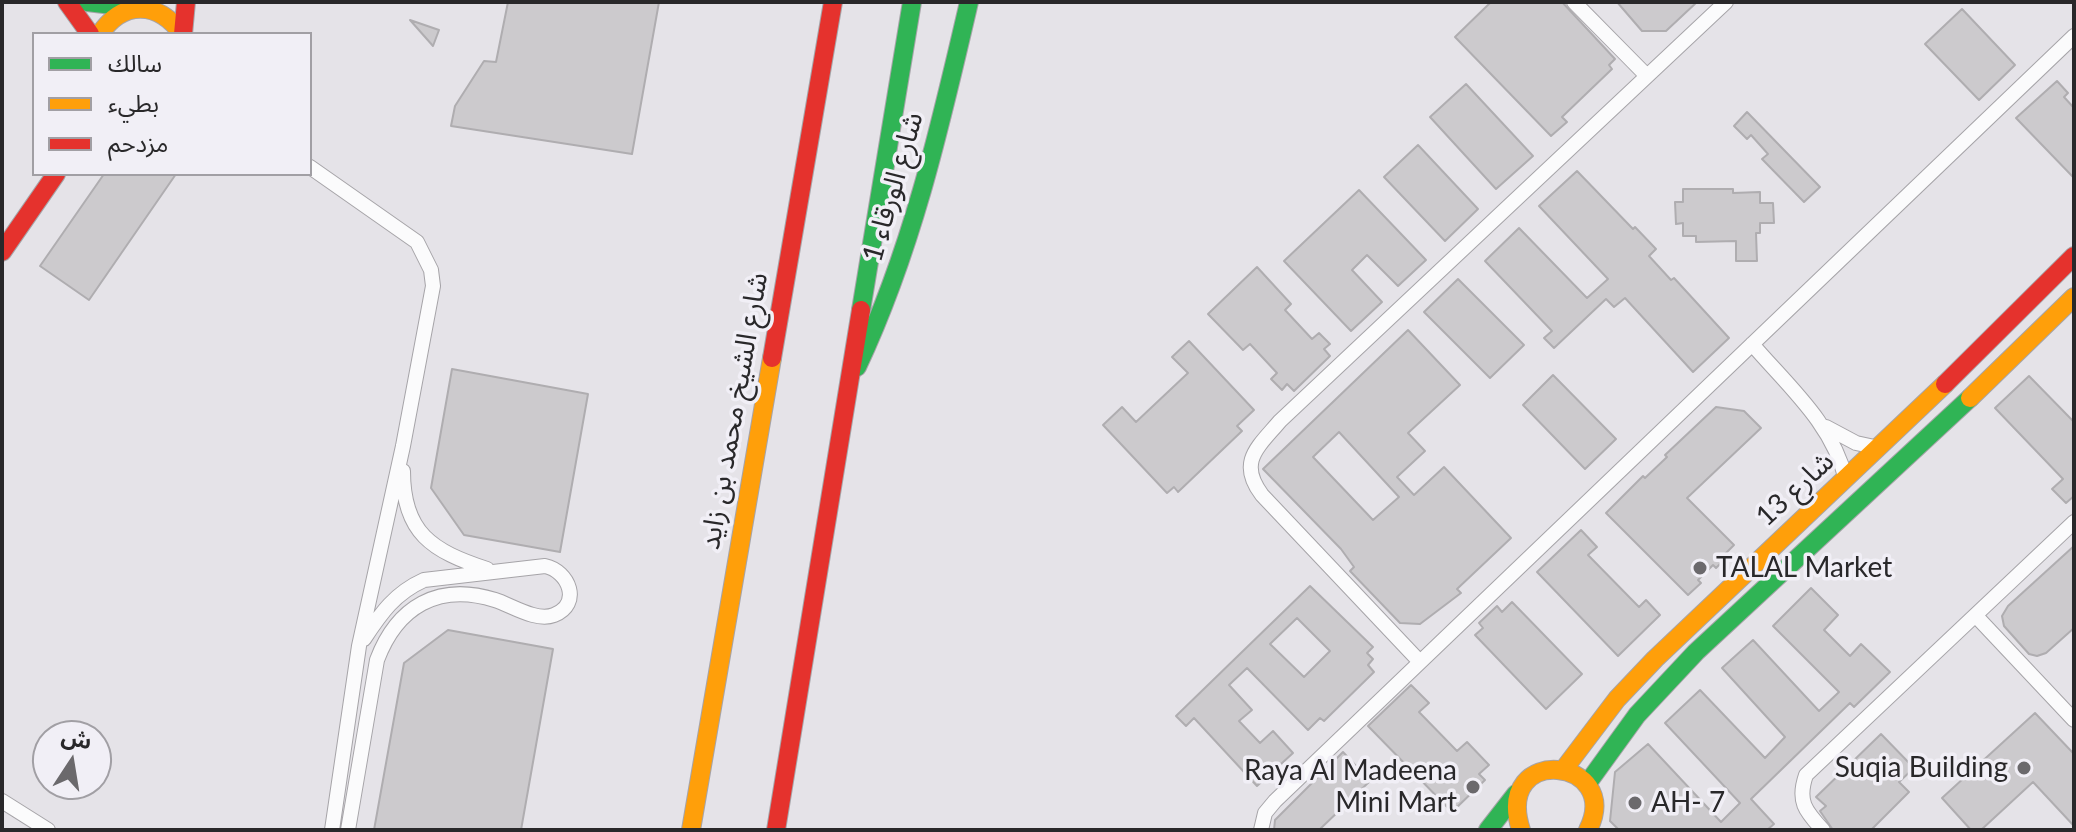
<!DOCTYPE html>
<html>
<head>
<meta charset="utf-8">
<style>
  body { margin:0 }
  #map { position:relative; width:2076px; height:832px; overflow:hidden; background:#e5e3e8; font-family:Lato,"Noto Sans Arabic",sans-serif }
  canvas { display:block }
  .frame { position:absolute; inset:0; border:4px solid #29282a; pointer-events:none }
  .legend { position:absolute; left:32px; top:32px; width:280px; height:144px; box-sizing:border-box; background:#f1eff6; border:2px solid #a19fa4; margin:0; padding:10px 14px; list-style:none; font-size:24px; color:#29282a }
  .legend li { display:flex; align-items:center; gap:16px; height:40px }
  .legend b { width:40px; border:2px solid #a19fa4 }
  .north { position:absolute; left:32px; top:720px; width:80px; height:80px; box-sizing:border-box; background:#f1eff6; border:2px solid #a19fa4; border-radius:50%; rotate:12deg; font-size:22px; font-weight:700; line-height:32px; text-align:center; color:#29282a }
  .north::after { content:''; display:block; margin:auto; width:28px; height:36px; background:#6b696c; clip-path:polygon(50% 0,100% 100%,50% 72%,0 100%) }
</style>
</head>
<body>
<div id="map">
<canvas width="2076" height="832"></canvas>
<div class="frame"></div>
<ul class="legend">
<li><b style="height:10px;background:#30b455"></b>سالك</li>
<li><b style="height:10px;background:#ff9f0a"></b>بطيء</li>
<li><b style="height:10px;background:#e5322d"></b>مزدحم</li>
</ul>
<div class="north">ش</div>
</div>
<script>
const c = document.querySelector('canvas').getContext('2d');
c.lineJoin = 'round';
function paint(path, color) { c.fillStyle = color; c.fill(path, 'evenodd'); }
function trace(path, color, width, dash) { c.strokeStyle = color; c.lineWidth = width; c.lineCap = dash ? 'butt' : 'round'; c.setLineDash(dash || []); c.stroke(path); }
function write(font, color, halo, rows, align = 'center') {
  c.font = font + ' Lato,"Noto Sans Arabic",sans-serif'; c.lineWidth = 7; c.setLineDash([]); c.textBaseline = 'middle'; c.strokeStyle = halo; c.fillStyle = color; for (const [text, x, y, turn = 0] of rows) {
    c.save(); c.translate(x, y); c.rotate((+turn || 0) * Math.PI / 180); c.textAlign = isNaN(turn) ? turn : align; if (halo) c.strokeText(text, 0, 0); c.fillText(text, 0, 0); c.restore();
  }
}
const building = new Path2D(`
  M 508,2 L 659,2 L 632,154 L 451,126 L 455,106 L 484,61 L 496,62 Z
  M 1491,2 L 1562,2 L 1615,59 L 1609,65 L 1612,69 L 1562,117 L 1567,122 L 1551,136 L 1455,37 Z
  M 1617,2 L 1697,2 L 1666,31 L 1642,31 Z
  M 1962,9 L 2015,65 L 1979,100 L 1925,44 Z
  M 410,20 L 439,30 L 433,46 Z
  M 2057,81 L 2068,93 L 2064,97 L 2074,108 L 2074,178 L 2016,118 Z
  M 1466,84 L 1533,156 L 1496,189 L 1430,117 Z
  M 1747,112 L 1820,187 L 1804,202 L 1762,159 L 1768,154 L 1751,135 L 1747,139 L 1734,126 Z
  M 1418,145 L 1478,209 L 1445,241 L 1384,177 Z
  M 1577,171 L 1633,229 L 1635,227 L 1656,249 L 1649,256 L 1671,280 L 1674,278 L 1729,338 L 1693,372 L 1625,298 L 1614,307 L 1606,299 L 1554,348 L 1544,338 L 1552,331 L 1485,261 L 1519,228 L 1587,298 L 1608,279 L 1539,206 Z
  M 104,174 L 176,174 L 89,300 L 40,266 Z
  M 1683,189 L 1733,189 L 1733,193 L 1760,192 L 1760,203 L 1773,203 L 1774,223 L 1760,223 L 1760,233 L 1756,233 L 1757,261 L 1736,261 L 1736,241 L 1696,242 L 1696,236 L 1683,236 L 1683,223 L 1676,224 L 1675,202 L 1683,202 Z
  M 1359,190 L 1426,260 L 1398,286 L 1367,255 L 1352,270 L 1382,302 L 1351,331 L 1284,261 Z
  M 1257,267 L 1291,304 L 1285,310 L 1312,339 L 1319,333 L 1330,344 L 1324,349 L 1330,356 L 1294,391 L 1287,384 L 1282,390 L 1271,379 L 1277,373 L 1250,344 L 1243,350 L 1208,314 Z
  M 1458,279 L 1524,345 L 1490,378 L 1424,312 Z
  M 1408,330 L 1460,385 L 1408,433 L 1425,451 L 1397,477 L 1414,495 L 1444,467 L 1511,538 L 1457,589 L 1461,593 L 1420,624 L 1400,623 L 1350,571 L 1354,567 L 1341,549 L 1263,469 ZM 1339,432 L 1399,497 L 1373,520 L 1313,457 Z
  M 1189,341 L 1254,410 L 1237,426 L 1242,431 L 1178,492 L 1174,487 L 1167,493 L 1103,425 L 1122,407 L 1136,422 L 1188,373 L 1172,357 Z
  M 452,369 L 588,394 L 560,552 L 464,535 L 431,488 Z
  M 1553,375 L 1616,439 L 1585,469 L 1523,405 Z
  M 2029,376 L 2074,422 L 2074,496 L 2066,503 L 2052,489 L 2063,479 L 1995,408 Z
  M 1716,407 L 1744,411 L 1761,428 L 1687,498 L 1734,545 L 1723,556 L 1725,559 L 1716,568 L 1713,565 L 1698,580 L 1701,583 L 1688,595 L 1606,513 L 1643,476 L 1645,478 L 1667,457 L 1665,455 Z
  M 1581,530 L 1597,547 L 1588,555 L 1639,607 L 1646,600 L 1660,615 L 1618,656 L 1537,572 Z
  M 2074,546 L 2074,628 L 2046,653 L 2037,656 L 2029,654 L 2004,626 L 2002,616 L 2008,606 Z
  M 1310,586 L 1373,647 L 1367,653 L 1373,659 L 1368,665 L 1374,672 L 1324,721 L 1320,718 L 1308,730 L 1247,668 L 1229,685 L 1252,710 L 1239,721 L 1260,743 L 1273,731 L 1293,753 L 1257,786 L 1194,718 L 1186,726 L 1176,716 ZM 1297,618 L 1330,651 L 1304,677 L 1270,644 Z
  M 1811,588 L 1838,615 L 1824,630 L 1850,656 L 1861,644 L 1890,672 L 1854,707 L 1850,703 L 1751,799 L 1774,824 L 1767,830 L 1619,830 L 1610,821 L 1615,772 L 1648,744 L 1721,822 L 1740,803 L 1665,723 L 1700,690 L 1765,758 L 1785,737 L 1722,668 L 1753,640 L 1819,711 L 1839,692 L 1773,626 Z
  M 1512,602 L 1582,674 L 1546,709 L 1475,635 L 1483,628 L 1479,623 L 1497,606 L 1502,612 Z
  M 448,630 L 553,649 L 521,830 L 374,830 L 404,663 Z
  M 1411,685 L 1429,703 L 1419,712 L 1457,751 L 1467,742 L 1489,765 L 1479,774 L 1485,780 L 1452,812 L 1368,726 Z
  M 2035,713 L 2074,754 L 2074,826 L 2033,782 L 1981,830 L 1971,830 L 1942,798 Z
  M 1881,734 L 1914,768 L 1899,782 L 1909,792 L 1871,830 L 1833,830 L 1820,811 L 1826,806 L 1816,797 Z
  M 1343,752 L 1370,781 L 1319,830 L 1274,830 L 1275,820 Z`);
paint(building, '#cccacd');
trace(building, '#afadb0', 2);
const street = new Path2D(`
  M 1574,2 L 1647,76
  M 310,167 L 417,242 L 431,270 L 433,286 L 403,446 L 359,646 L 332,830
  M 1752,344 C 1788,386 1833,424 1846,480
  M 1826,427 L 1856,443 L 1879,448
  M 403,471 C 403,533 432,551 487,569
  M 1976,616 L 2074,720
  M 1420,662 L 1262,495 C 1237,462 1258,447 1280,421 L 1726,2
  M 2,801 L 48,830
  M 348,830 L 377,660 C 397,607 438,582 495,600 C 511,605 536,622 554,615 C 582,604 569,571 545,566 L 424,580 C 395,593 381,613 364,639
  M 1261,830 L 1265,813 L 1275,801 L 2074,36
  M 1823,830 C 1805,811 1797,801 1806,775 L 2074,522`);
const fast = new Path2D(`
  M 87,2 L 129,7
  M 861,310 L 912,2
  M 857,367 C 912,250 940,127 969,2
  M 1587,784 L 1637,715 L 1696,652 L 1970,398
  M 1488,830 L 1516,794`);
const slow = new Path2D(`
  M 100,34 C 123,0 158,1 182,34
  M 1970,398 L 2074,297
  M 1564,769 L 1617,699 L 1655,659 L 1945,384
  M 691,830 L 772,358
  M 1521,830 C 1493,742 1624,758 1588,830`);
const jam = new Path2D(`
  M 67,2 L 90,34
  M 183,34 L 186,2
  M 2,252 L 56,174
  M 772,358 L 833,2
  M 1945,384 L 2074,256
  M 776,830 L 861,310`);
trace(street, '#a6a4a8', 16);
trace(fast, '#a6a4a8', 20);
trace(slow, '#a6a4a8', 20);
trace(jam, '#a6a4a8', 20);
trace(street, '#fbfbfc', 14);
trace(fast, '#30b455', 18);
trace(slow, '#ff9f0a', 18);
trace(jam, '#e5322d', 18);
for (const [x, y, r, color] of [
  [1700,568,8,"#6b696c"],
  [2024,768,8,"#6b696c"],
  [1473,787,8,"#6b696c"],
  [1635,803,8,"#6b696c"]
]) { const dot = new Path2D(); dot.arc(x, y, r, 0, 2 * Math.PI); c.fillStyle = color; c.fill(dot); trace(dot, '#f1eff6', 3); }
write('28px', '#29282a', '#f1eff6', [
  ["شارع الورقاء 1",893,187,-74],
  ["شارع الشيخ محمد بن زايد",734,411,-80],
  ["شارع 13",1795,489,-43]
]);
write('28px', '#29282a', '#f1eff6', [
  ["TALAL Market",1716,568],
  ["Suqia Building",2008,768,"right"],
  ["Raya Al Madeena",1457,771,"right"],
  ["Mini Mart",1457,803,"right"],
  ["AH- 7",1651,803]
], 'left');
</script>
</body>
</html>
